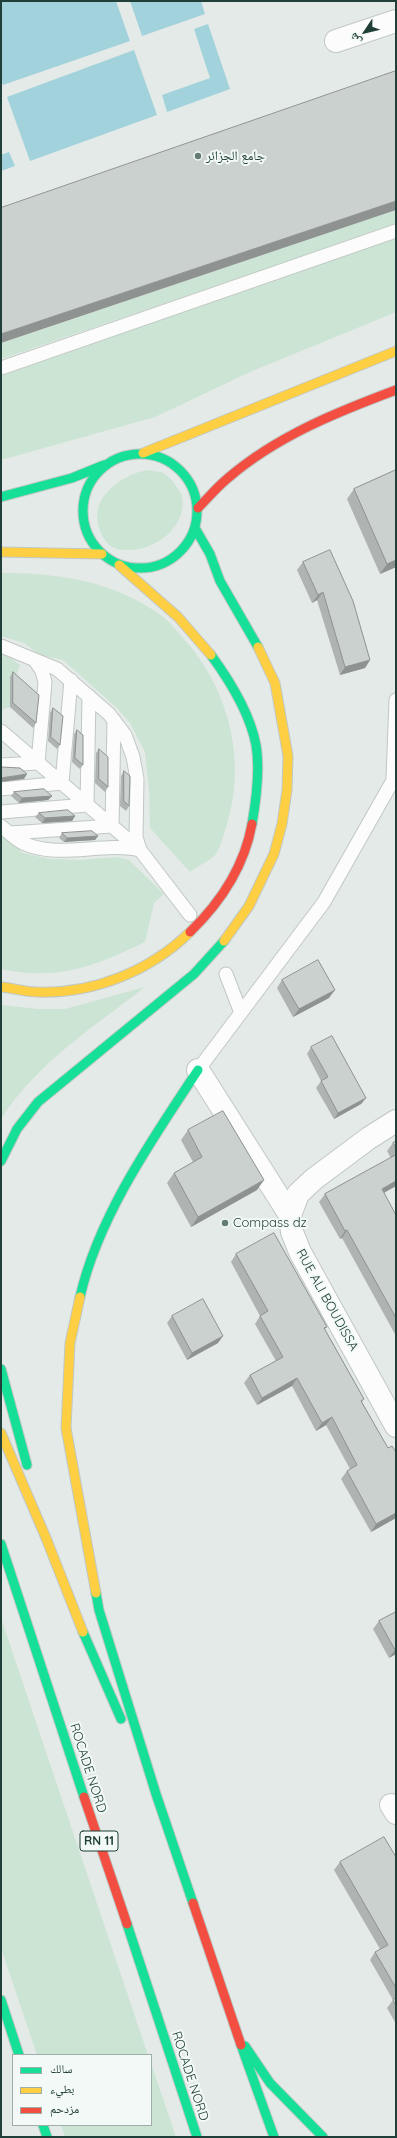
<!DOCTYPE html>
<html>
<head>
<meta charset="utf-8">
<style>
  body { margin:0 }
  #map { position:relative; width:397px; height:2138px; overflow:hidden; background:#e4eae7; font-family:Quicksand,"Noto Naskh Arabic",sans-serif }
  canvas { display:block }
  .frame { position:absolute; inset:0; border:2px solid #203f38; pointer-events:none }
  .legend { position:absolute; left:12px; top:2054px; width:140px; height:72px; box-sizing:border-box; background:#f2f9f6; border:1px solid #9eafaa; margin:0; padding:5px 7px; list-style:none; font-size:12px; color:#203f38 }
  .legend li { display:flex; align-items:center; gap:8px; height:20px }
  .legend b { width:20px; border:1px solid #9eafaa }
  .north { position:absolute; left:345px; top:12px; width:40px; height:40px; -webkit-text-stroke:3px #f2f9f6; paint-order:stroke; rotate:235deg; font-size:11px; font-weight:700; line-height:16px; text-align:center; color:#203f38 }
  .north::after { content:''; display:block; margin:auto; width:14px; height:18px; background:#203f38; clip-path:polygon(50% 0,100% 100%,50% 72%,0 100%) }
</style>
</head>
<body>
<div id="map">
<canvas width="397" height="2138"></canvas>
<div class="frame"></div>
<ul class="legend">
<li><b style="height:5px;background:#16e098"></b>سالك</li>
<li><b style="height:5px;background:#ffcf43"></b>بطيء</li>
<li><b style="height:5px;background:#f24e42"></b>مزدحم</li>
</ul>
<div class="north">ش</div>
</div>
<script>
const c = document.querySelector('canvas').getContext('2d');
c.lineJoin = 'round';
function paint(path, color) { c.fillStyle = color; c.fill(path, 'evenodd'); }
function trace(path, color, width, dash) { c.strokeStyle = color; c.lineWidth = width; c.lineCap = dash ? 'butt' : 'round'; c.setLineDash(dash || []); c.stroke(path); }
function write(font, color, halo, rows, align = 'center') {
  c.font = font + ' Quicksand,"Noto Naskh Arabic",sans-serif'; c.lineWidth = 4; c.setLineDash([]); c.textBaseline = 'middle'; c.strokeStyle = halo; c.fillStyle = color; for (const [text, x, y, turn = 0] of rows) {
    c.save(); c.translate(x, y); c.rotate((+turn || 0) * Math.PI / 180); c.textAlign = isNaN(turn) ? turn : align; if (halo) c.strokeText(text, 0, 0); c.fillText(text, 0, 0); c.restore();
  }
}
paint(new Path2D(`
  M 396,210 L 396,225 L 1,359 L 1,343 Z
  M 396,238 L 396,312 L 250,372 L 155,417 L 1,460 L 1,375 Z
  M 146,470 C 150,471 156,471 161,472 C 167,475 173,480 176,486 C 178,489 182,493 182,497 C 188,527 153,552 126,550 C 119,550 115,549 109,545 C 103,538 100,532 98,524 C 92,495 122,476 146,470 Z
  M 1,573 C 56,572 117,582 162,616 C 173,625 182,637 191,647 C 230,696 246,763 227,824 C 224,832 221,848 215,855 C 209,861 198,866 190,872 L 150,828 L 149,790 L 145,752 L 130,723 L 117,708 L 63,660 L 40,655 L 24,643 L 1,636 Z
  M 1,654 L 12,659 L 20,665 L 14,681 L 10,678 L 10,707 L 1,710 Z
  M 1,834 L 23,853 L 50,859 L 79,860 L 118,857 L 129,860 L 164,894 L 154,903 L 145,942 C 96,966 56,981 1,969 Z
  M 145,987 C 94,1027 36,1063 1,1119 L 1,1005 L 38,1009 L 65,1009 Z
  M 1,1618 L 148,2055 L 37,2055 L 1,1948 Z
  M 151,2063 L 176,2137 L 65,2137 L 61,2125 L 151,2125 Z`), '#cce4d4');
paint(new Path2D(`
  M 1,1 L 116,1 L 130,41 L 3,85 L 1,80 Z
  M 130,1 L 201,1 L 205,14 L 142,36 Z
  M 208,24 L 230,89 L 167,112 L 162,95 L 210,78 L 194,29 Z
  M 134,50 L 157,115 L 30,161 L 7,97 Z
  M 9,152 L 15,166 L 1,171 L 1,155 Z`), '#a2d2db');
const lane = new Path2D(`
  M 1,368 L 396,231
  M 1,646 L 57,669 L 109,714 L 125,735 L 133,757 L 137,779 L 136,837 L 140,850 C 102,841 60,860 23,843 C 15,839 7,831 1,826
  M 1,731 L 140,850 L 190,915
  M 1,765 L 38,763 L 45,682 L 42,671 L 36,662
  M 393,779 L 396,700
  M 1,789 L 62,783 L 71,680
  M 1,812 L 87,805 L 89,696
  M 10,833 L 112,826 L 114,720
  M 226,974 L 241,1013
  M 198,1070 L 324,902 L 396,775`);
const street = new Path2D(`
  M 336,41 L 396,21
  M 198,1070 L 290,1215
  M 396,1121 L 369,1138 L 314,1179 L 298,1194 L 290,1215 L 292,1232 L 300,1252 L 396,1426
  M 391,1805 L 396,1813`);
const fast = new Path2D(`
  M83 511a57 57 0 1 1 114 0a57 57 0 1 1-114 0Z
  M 1,497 L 72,478 L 104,465
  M 195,528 L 210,554 L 220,581 L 258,647
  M 211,655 C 230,681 250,713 256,745 C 260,768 256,801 252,824
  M 1,1161 L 17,1129 L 38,1102 L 194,974 L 224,941
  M 80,1297 C 98,1217 153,1138 198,1070
  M 1,1369 L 27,1465
  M 1,1544 L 84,1797
  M 96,1593 L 99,1610 L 156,1794 L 193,1903
  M 83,1632 L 121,1719
  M 127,1924 L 197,2137
  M 1,2000 L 19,2055
  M 241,2045 L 274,2137
  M 245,2046 L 270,2083 L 323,2137
  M 43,2125 L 47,2137`);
const slow = new Path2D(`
  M 143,453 L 396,351
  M 1,552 L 102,554
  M 119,565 L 178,617 L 211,655
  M 224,941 L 249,906 L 274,854 L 282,824 L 287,790 L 288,756 L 275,683 L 258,647
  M 1,987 C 13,988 25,992 37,992 C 94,994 150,971 190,932
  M 80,1297 L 70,1343 L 66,1428 L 96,1593
  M 1,1433 L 46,1538 L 83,1632`);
const jam = new Path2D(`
  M 198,508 C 208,498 217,487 228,478 C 277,436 337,412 396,390
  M 190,932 C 221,902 244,868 252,824
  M 84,1797 L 127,1924
  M 193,1903 L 241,2045`);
trace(lane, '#c1c7c4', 15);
trace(street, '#c1c7c4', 24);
trace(fast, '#bfc8c5', 11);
trace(slow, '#bfc8c5', 11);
trace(jam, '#bfc8c5', 11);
trace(lane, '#fbfcfb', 13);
trace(street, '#fbfcfb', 22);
trace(fast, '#16e098', 9);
trace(slow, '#ffcf43', 9);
trace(jam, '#f24e42', 9);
paint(new Path2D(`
  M 396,470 L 396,567 L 380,574 L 347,499 L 354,489 Z
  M 303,562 L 370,660 L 365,668 L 340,675 L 317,600 L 312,603 L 297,570 Z
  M 13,672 L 36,723 L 33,728 L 10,707 L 10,677 Z
  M 53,708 L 60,745 L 57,749 L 48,741 L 50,713 Z
  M 77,730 L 83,765 L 80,769 L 72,762 L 74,734 Z
  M 99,749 L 108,787 L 105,792 L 95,783 L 96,753 Z
  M 124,771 L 129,806 L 126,811 L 120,806 L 121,776 Z
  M 14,792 L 52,796 L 48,800 L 19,803 L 11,796 Z
  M 39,813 L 75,816 L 72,821 L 42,823 L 35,817 Z
  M 62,833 L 98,836 L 95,840 L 64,842 L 59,838 Z
  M 282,980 L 329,998 L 293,1017 L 277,988 Z
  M 311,1047 L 366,1098 L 361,1104 L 334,1119 L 316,1088 L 321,1081 L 307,1054 Z
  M 188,1130 L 257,1190 L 191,1227 L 167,1183 L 174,1173 L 193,1162 L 181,1140 Z
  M 396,1141 L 396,1186 L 384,1193 L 396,1215 L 396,1336 L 342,1238 L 340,1239 L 319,1202 L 325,1194 L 391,1158 L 387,1151 L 393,1143 Z
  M 236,1254 L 327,1327 L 325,1329 L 364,1399 L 362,1402 L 388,1448 L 396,1452 L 396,1518 L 371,1532 L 341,1479 L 347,1471 L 350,1469 L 326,1425 L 316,1431 L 292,1386 L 257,1405 L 244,1383 L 250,1375 L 276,1361 L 255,1324 L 260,1316 L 231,1262 Z
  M 172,1316 L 218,1343 L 187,1360 L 167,1323 Z
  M 396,1612 L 396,1654 L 389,1658 L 373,1629 L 379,1621 Z
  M 396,1857 L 396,2024 L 387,2008 L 393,2000 L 370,1960 L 375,1952 L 380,1949 L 334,1870 L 340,1862 Z`), '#afb4b2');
paint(new Path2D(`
  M 396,201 L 396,210 L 1,343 L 1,334 Z
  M 396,560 L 396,567 L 380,574 L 387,564 Z
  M 323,592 L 317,600 L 312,603 L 318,595 Z
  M 370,660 L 365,668 L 340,675 L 345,667 Z
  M 27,774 L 24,779 L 1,782 L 1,778 Z
  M 52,796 L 48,800 L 19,803 L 22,798 Z
  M 75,816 L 72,821 L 42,823 L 45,818 Z
  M 98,836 L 95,840 L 64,842 L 67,838 Z
  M 335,990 L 329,998 L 293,1017 L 299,1009 Z
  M 366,1098 L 361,1104 L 334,1119 L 338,1113 Z
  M 264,1180 L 257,1190 L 191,1227 L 198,1217 Z
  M 396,1181 L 396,1186 L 376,1197 L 382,1189 Z
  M 347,1230 L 342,1238 L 340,1239 L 345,1231 Z
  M 223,1336 L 218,1343 L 187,1360 L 192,1353 Z
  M 297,1378 L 292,1386 L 257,1405 L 262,1398 Z
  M 332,1417 L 326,1425 L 316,1431 L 322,1423 Z
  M 396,1513 L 396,1518 L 371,1532 L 376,1524 Z
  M 396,1649 L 396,1654 L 389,1658 L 395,1650 Z`), '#8e9291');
const building = new Path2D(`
  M 396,71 L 396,201 L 1,334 L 1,208 Z
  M 396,470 L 396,560 L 387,564 L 354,489 Z
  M 330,550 L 353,601 L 370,660 L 345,667 L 323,592 L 318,595 L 303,562 Z
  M 13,672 L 39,695 L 36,723 L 13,703 Z
  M 53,708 L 63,716 L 60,745 L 51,737 Z
  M 77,730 L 83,735 L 83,765 L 75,758 Z
  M 99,749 L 108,757 L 108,787 L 99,779 Z
  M 1,767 L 20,768 L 27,774 L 1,778 Z
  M 124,771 L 130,776 L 129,806 L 124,801 Z
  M 44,789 L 52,796 L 22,798 L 14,792 Z
  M 68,810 L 75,816 L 45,818 L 39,813 Z
  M 92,831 L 98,836 L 67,838 L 62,833 Z
  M 318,960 L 335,990 L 299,1009 L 282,980 Z
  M 332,1036 L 366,1098 L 338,1113 L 321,1081 L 328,1077 L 311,1047 Z
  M 223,1111 L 264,1180 L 198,1217 L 174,1173 L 202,1157 L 188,1130 Z
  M 396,1141 L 396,1148 L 393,1143 Z
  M 396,1155 L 396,1181 L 382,1189 L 396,1215 L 396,1318 L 347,1230 L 345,1231 L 325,1194 Z
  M 274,1233 L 327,1327 L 324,1328 L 364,1399 L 361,1401 L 388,1448 L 392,1446 L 396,1452 L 396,1513 L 376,1524 L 347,1471 L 357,1465 L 332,1417 L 322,1423 L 297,1378 L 262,1398 L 250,1375 L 283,1357 L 260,1316 L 268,1311 L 236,1254 Z
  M 203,1299 L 223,1336 L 192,1353 L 172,1316 Z
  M 396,1612 L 396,1649 L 395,1650 L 379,1621 Z
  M 384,1837 L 396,1857 L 396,1988 L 375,1952 L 388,1945 L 340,1862 Z
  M 396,1998 L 396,2006 L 393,2000 Z`);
paint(building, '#cbd1cf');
trace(building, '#8e9291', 1);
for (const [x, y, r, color] of [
  [198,156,4,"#657b75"],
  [225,1223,4,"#657b75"]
]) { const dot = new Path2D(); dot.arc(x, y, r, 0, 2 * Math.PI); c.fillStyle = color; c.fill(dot); trace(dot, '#f2f9f6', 1.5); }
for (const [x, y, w] of [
  [99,1841,38]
]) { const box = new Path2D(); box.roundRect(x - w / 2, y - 10, w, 20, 3); c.fillStyle = '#f2f9f6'; c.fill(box); trace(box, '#203f38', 1); }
write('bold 12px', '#203f38', null, [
  ["RN 11",99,1841]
]);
write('13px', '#203f38', '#f2f9f6', [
  ["جامع الجزائر",206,156],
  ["Compass dz",233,1223]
], 'left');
write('13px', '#203f38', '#f2f9f6', [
  ["RUE ALI BOUDISSA",327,1300,61],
  ["ROCADE NORD",88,1768,72],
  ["ROCADE NORD",190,2076,72]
]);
</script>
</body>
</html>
